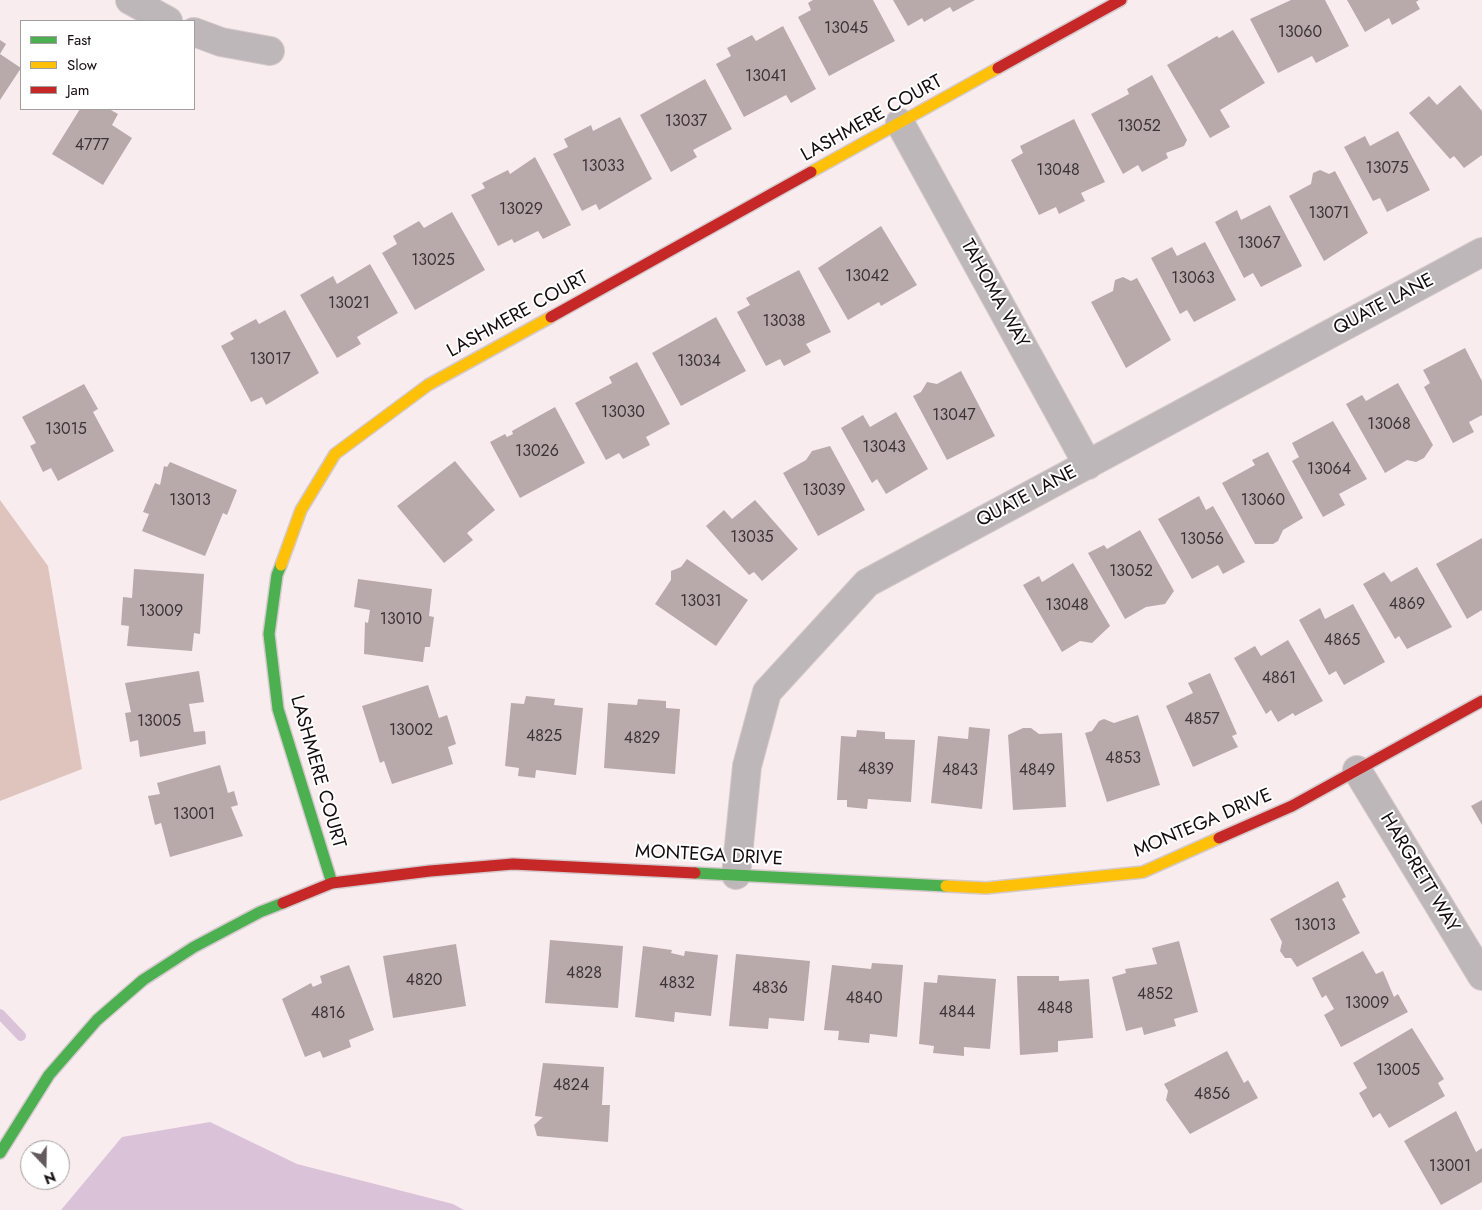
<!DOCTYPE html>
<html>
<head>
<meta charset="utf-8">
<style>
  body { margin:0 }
  #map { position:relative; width:1482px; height:1210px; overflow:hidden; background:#f9ecef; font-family:Jost,sans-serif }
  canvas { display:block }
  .legend { position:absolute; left:20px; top:20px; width:175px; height:90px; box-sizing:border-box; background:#fff; border:1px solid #a19e9f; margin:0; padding:6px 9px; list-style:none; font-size:15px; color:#140c0e }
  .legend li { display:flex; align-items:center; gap:10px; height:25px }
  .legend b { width:25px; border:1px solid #a19e9f }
  .north { position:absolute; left:20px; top:1140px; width:50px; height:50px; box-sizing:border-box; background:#fff; border:1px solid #a19e9f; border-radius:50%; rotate:159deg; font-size:14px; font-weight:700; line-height:20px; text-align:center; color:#140c0e }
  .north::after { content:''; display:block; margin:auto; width:18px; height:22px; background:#645a5d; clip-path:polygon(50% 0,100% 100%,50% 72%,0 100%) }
</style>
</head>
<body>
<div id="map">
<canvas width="1482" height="1210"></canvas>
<ul class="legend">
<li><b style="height:6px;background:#4caf50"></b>Fast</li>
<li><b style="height:6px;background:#ffc107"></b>Slow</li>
<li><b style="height:6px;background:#c62828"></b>Jam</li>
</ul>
<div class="north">N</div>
</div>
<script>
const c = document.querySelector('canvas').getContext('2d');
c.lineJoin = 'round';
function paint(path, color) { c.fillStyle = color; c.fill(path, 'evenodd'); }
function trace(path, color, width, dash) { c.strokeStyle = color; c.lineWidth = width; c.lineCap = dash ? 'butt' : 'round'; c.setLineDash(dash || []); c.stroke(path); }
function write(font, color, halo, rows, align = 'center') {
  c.font = font + ' Jost,sans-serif'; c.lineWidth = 4; c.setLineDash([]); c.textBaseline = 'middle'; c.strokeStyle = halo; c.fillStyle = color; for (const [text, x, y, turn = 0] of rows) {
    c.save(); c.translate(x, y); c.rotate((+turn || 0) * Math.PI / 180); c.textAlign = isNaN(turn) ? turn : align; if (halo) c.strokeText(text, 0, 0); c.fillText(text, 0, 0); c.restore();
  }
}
paint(new Path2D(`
  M 0,500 L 48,566 L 82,769 L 0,801 Z`), '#dfc4bd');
paint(new Path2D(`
  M 210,1122 L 297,1164 L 453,1204 L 464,1210 L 61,1210 L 122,1137 Z`), '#dac3d9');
trace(new Path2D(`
  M 0,1014 L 21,1036`), '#dac3d9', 10);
paint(new Path2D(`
  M 813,0 L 873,0 L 895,41 L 829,76 L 798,17 L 811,10 L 808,3 Z
  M 893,0 L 975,0 L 953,12 L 950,7 L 924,22 L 922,18 L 908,26 Z
  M 1291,0 L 1325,0 L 1349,46 L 1316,63 L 1312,56 L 1278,73 L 1250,19 Z
  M 1347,0 L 1419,0 L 1416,2 L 1420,9 L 1392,25 L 1389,18 L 1365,32 Z
  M 783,26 L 816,89 L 791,103 L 786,95 L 744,117 L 716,64 L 731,56 L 727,48 L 752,35 L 756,41 Z
  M 1233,30 L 1265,83 L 1220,110 L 1230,127 L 1210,138 L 1167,65 L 1217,36 L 1219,38 Z
  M 0,40 L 6,44 L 0,54 L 21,68 L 0,100 Z
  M 1152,75 L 1187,140 L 1184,146 L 1166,153 L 1168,158 L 1142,172 L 1138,165 L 1123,174 L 1091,114 L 1129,94 L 1127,89 Z
  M 705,79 L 732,129 L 693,150 L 697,157 L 671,172 L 640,115 Z
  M 1460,85 L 1482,111 L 1482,155 L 1464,168 L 1454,156 L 1450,159 L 1409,113 L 1429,96 L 1437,105 Z
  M 80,109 L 109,109 L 118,114 L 112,125 L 132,138 L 103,185 L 52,154 Z
  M 620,117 L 652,179 L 599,210 L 596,204 L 582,211 L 553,154 L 568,147 L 564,139 L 591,125 L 593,131 Z
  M 1074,119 L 1105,182 L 1081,193 L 1085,201 L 1059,214 L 1056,207 L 1039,215 L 1011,160 L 1023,153 L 1020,146 Z
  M 1398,131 L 1430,190 L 1387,212 L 1380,198 L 1373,201 L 1344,147 L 1365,136 L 1370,146 Z
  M 535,157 L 571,225 L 543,239 L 538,231 L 514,243 L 512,239 L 498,246 L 471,195 L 485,188 L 482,183 L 508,170 L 510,174 Z
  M 1320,170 L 1329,174 L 1335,171 L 1368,233 L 1324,261 L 1289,196 L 1311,184 L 1313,173 Z
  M 1270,205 L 1302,266 L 1261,287 L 1253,273 L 1244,278 L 1215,222 L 1237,210 L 1241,220 Z
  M 452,212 L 485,270 L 415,310 L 382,253 L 397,244 L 393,236 L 419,221 L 424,228 Z
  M 881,226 L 917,285 L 881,306 L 879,302 L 848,320 L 818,268 Z
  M 1205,242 L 1236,300 L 1194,322 L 1187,310 L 1180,314 L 1151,258 L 1172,247 L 1177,256 Z
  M 370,264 L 398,313 L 357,337 L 361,344 L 337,358 L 300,295 L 333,276 L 337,284 Z
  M 799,270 L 831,332 L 806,344 L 811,352 L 784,366 L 780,359 L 766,366 L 737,312 L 750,305 L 746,298 Z
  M 1123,277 L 1131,281 L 1137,278 L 1171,340 L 1126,368 L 1091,302 L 1113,291 L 1115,280 Z
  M 285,310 L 319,373 L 266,405 L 262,397 L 251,402 L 221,346 L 234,339 L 230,333 L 256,319 L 259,324 Z
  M 716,317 L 746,371 L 681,406 L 652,353 Z
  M 1465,348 L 1482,381 L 1482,415 L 1469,422 L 1474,432 L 1453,443 L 1424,387 L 1430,383 L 1423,370 Z
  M 637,362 L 670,424 L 646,437 L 650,445 L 623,459 L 619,453 L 606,460 L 575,403 L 612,383 L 609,377 Z
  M 961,371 L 995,436 L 947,460 L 913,396 L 921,392 L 927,382 L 937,384 Z
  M 1398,383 L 1433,445 L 1424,458 L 1416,462 L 1407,460 L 1385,473 L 1346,404 L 1362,395 L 1366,401 Z
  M 84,384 L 98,409 L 93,412 L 114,451 L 58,481 L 51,468 L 43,472 L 30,446 L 36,443 L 22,417 Z
  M 555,407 L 585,463 L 520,498 L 490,442 L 505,434 L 507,437 L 513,434 L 512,431 Z
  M 896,412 L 928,469 L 886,494 L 877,479 L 872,483 L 841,428 L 863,415 L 870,427 Z
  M 1333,421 L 1367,479 L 1339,494 L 1345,505 L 1323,517 L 1292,461 L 1299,457 L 1292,443 Z
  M 830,446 L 865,510 L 818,536 L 783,473 L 806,460 L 812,451 Z
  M 1268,452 L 1303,518 L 1283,530 L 1278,541 L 1273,544 L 1255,544 L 1222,483 L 1255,465 L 1252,460 Z
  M 455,461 L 495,510 L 467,533 L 473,540 L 444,563 L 397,506 Z
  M 170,462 L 237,490 L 227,515 L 223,513 L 205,556 L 142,531 L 149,514 L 143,512 L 155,483 L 160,485 L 164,466 L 167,467 Z
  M 1199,496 L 1206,510 L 1213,506 L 1245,562 L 1223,574 L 1218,565 L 1192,579 L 1158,519 Z
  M 755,500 L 798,549 L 762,581 L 754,572 L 749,575 L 706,526 L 724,510 L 732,519 Z
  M 1140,530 L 1174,591 L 1165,604 L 1146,607 L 1125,619 L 1088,553 L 1104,545 L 1107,549 Z
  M 1482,538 L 1482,610 L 1467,619 L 1436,564 Z
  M 687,559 L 748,600 L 716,646 L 655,604 L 671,580 L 671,571 L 681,567 Z
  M 1073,563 L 1110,626 L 1092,643 L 1080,641 L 1062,652 L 1023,585 L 1039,576 L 1042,582 Z
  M 1417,567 L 1452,627 L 1407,649 L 1399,636 L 1395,639 L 1363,584 L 1384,572 L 1391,582 Z
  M 134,569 L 204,574 L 200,634 L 194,633 L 192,651 L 127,646 L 129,626 L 121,625 L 123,597 L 132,598 Z
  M 358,579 L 432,589 L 429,616 L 434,617 L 430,647 L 425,647 L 423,662 L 364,654 L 365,622 L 368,623 L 370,610 L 354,607 Z
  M 1353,604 L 1385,662 L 1344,685 L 1336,671 L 1329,675 L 1299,620 L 1320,608 L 1325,619 Z
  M 1288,640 L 1323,701 L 1295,716 L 1293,713 L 1278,722 L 1271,710 L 1266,714 L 1234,658 L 1255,646 L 1261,656 Z
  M 199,671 L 204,702 L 189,704 L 194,732 L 205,731 L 206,744 L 140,757 L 138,740 L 130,742 L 125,713 L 131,712 L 125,683 Z
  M 1210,673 L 1237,734 L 1232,736 L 1238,747 L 1193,767 L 1166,706 L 1193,693 L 1188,683 Z
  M 428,685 L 439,718 L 447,715 L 456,744 L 448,747 L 453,764 L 392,784 L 384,761 L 380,763 L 362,706 Z
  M 526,696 L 555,699 L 554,705 L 583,708 L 576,775 L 536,770 L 535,778 L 518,776 L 519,768 L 505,766 L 511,703 L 524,704 Z
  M 638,699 L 666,701 L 666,708 L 680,709 L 675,774 L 604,768 L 608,703 L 637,705 Z
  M 1138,715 L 1160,785 L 1107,802 L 1085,733 L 1092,731 L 1099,721 L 1104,719 L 1114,723 Z
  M 969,727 L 990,729 L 982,809 L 931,803 L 938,736 L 968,739 Z
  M 1023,728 L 1031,728 L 1039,734 L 1062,733 L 1066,807 L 1013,810 L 1008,735 Z
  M 857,730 L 885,732 L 885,739 L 915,740 L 911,802 L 868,799 L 867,809 L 847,807 L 847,800 L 837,800 L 841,736 L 856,737 Z
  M 220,765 L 228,793 L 234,791 L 238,805 L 231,807 L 243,836 L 170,857 L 161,823 L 155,825 L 148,796 L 160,794 L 157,783 Z
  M 1482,800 L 1482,825 L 1471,806 Z
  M 1338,881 L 1346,897 L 1342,899 L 1360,933 L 1297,967 L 1291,958 L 1285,958 L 1280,951 L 1282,942 L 1270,919 Z
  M 550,940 L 623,946 L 618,1008 L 545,1003 Z
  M 1179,941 L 1198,1012 L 1174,1019 L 1176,1026 L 1144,1035 L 1142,1027 L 1126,1031 L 1112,977 L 1126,973 L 1125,969 L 1157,964 L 1152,948 Z
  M 456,944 L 466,1006 L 393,1018 L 383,956 Z
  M 643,946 L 672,950 L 671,953 L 684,956 L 685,951 L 718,955 L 711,1016 L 675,1012 L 674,1022 L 635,1017 Z
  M 1363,951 L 1376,974 L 1383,971 L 1394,997 L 1398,994 L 1408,1012 L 1341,1047 L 1324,1015 L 1334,1009 L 1326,995 L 1322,998 L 1312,978 Z
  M 736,954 L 810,961 L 804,1021 L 769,1018 L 768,1029 L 729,1026 Z
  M 872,963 L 903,965 L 897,1037 L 870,1034 L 869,1043 L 838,1040 L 839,1031 L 824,1030 L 832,965 L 871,969 Z
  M 349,965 L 374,1030 L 349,1040 L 351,1047 L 323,1058 L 320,1051 L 305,1057 L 282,999 L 311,983 L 313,987 L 322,983 L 320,976 Z
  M 938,975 L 996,979 L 990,1049 L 964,1047 L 964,1056 L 933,1053 L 934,1046 L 919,1044 L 924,982 L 937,983 Z
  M 1017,976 L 1059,976 L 1059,981 L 1089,979 L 1093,1038 L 1058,1041 L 1058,1052 L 1020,1055 Z
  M 1412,1028 L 1444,1079 L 1438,1083 L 1445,1096 L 1389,1128 L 1380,1113 L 1373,1118 L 1359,1093 L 1367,1088 L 1353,1063 Z
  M 1227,1051 L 1244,1083 L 1248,1080 L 1258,1098 L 1190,1134 L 1166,1100 L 1168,1091 L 1164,1084 Z
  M 543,1063 L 604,1067 L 602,1105 L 610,1105 L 608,1142 L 537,1136 L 534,1125 L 543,1117 L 535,1116 Z
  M 1456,1111 L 1476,1152 L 1482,1148 L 1482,1182 L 1441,1205 L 1404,1141 Z`), '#b8aaab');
const street = new Path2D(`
  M 130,0 L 168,21
  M 194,32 L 221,42 L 270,51
  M 900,123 L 1088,465
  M 1357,770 L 1482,976
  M 736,875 L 747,766 L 767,692 L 867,583 L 1482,252`);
const fast = new Path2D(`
  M 281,565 L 277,575 L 269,634 L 278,709 L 332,883
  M 695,873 L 946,886
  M 0,1153 L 49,1075 L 97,1020 L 143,980 L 194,947 L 260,912 L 283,903`);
const slow = new Path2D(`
  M 811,172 L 998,68
  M 281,565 L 301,510 L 335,454 L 428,385 L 551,317
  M 946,886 L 986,888 L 1143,872 L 1219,838`);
const jam = new Path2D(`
  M 998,68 L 1121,0
  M 551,317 L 811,172
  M 1219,838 L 1292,806 L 1482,701
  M 283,903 L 332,883 L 430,871 L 513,864 L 695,873`);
trace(street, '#d4c9cc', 30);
trace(fast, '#d4c9cc', 14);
trace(slow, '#d4c9cc', 14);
trace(jam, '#d4c9cc', 14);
trace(street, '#beb7ba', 28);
trace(fast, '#4caf50', 11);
trace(slow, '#ffc107', 11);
trace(jam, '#c62828', 11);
write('16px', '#3d3435', null, [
  ["13045",846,29],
  ["13060",1300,33],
  ["13041",766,77],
  ["13037",686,122],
  ["13052",1139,127],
  ["4777",92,146],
  ["13033",603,167],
  ["13075",1387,169],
  ["13048",1058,171],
  ["13029",521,210],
  ["13071",1329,214],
  ["13067",1259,244],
  ["13025",433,261],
  ["13042",867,277],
  ["13063",1193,279],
  ["13021",349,304],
  ["13038",784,322],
  ["13017",270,360],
  ["13034",699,362],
  ["13030",623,413],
  ["13047",954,416],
  ["13068",1389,425],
  ["13015",66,430],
  ["13043",884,448],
  ["13026",537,452],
  ["13064",1329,470],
  ["13039",824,491],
  ["13013",190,501],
  ["13060",1263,501],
  ["13035",752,538],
  ["13056",1202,540],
  ["13052",1131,572],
  ["13031",701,602],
  ["4869",1407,605],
  ["13048",1067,606],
  ["13009",161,612],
  ["13010",401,620],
  ["4865",1342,641],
  ["4861",1279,679],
  ["4857",1202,720],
  ["13005",159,722],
  ["13002",411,731],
  ["4825",544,737],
  ["4829",642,739],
  ["4853",1123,759],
  ["4839",876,770],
  ["4843",960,771],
  ["4849",1037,771],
  ["13001",194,815],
  ["13013",1315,926],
  ["4828",584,974],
  ["4820",424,981],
  ["4832",677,984],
  ["4836",770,989],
  ["4852",1155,995],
  ["4840",864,999],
  ["13009",1367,1004],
  ["4848",1055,1009],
  ["4844",957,1013],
  ["4816",328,1014],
  ["13005",1398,1071],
  ["4824",571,1086],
  ["4856",1212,1095],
  ["13001",1450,1167]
]);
write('19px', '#140c0e', '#fff', [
  ["LASHMERE COURT",872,119,-29],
  ["TAHOMA WAY",994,294,61],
  ["QUATE LANE",1384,305,-28],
  ["LASHMERE COURT",518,315,-29],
  ["QUATE LANE",1027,497,-28],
  ["LASHMERE COURT",317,772,74],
  ["MONTEGA DRIVE",1203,824,-23],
  ["MONTEGA DRIVE",709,856,3],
  ["HARGRETT WAY",1419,873,59]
]);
</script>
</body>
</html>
